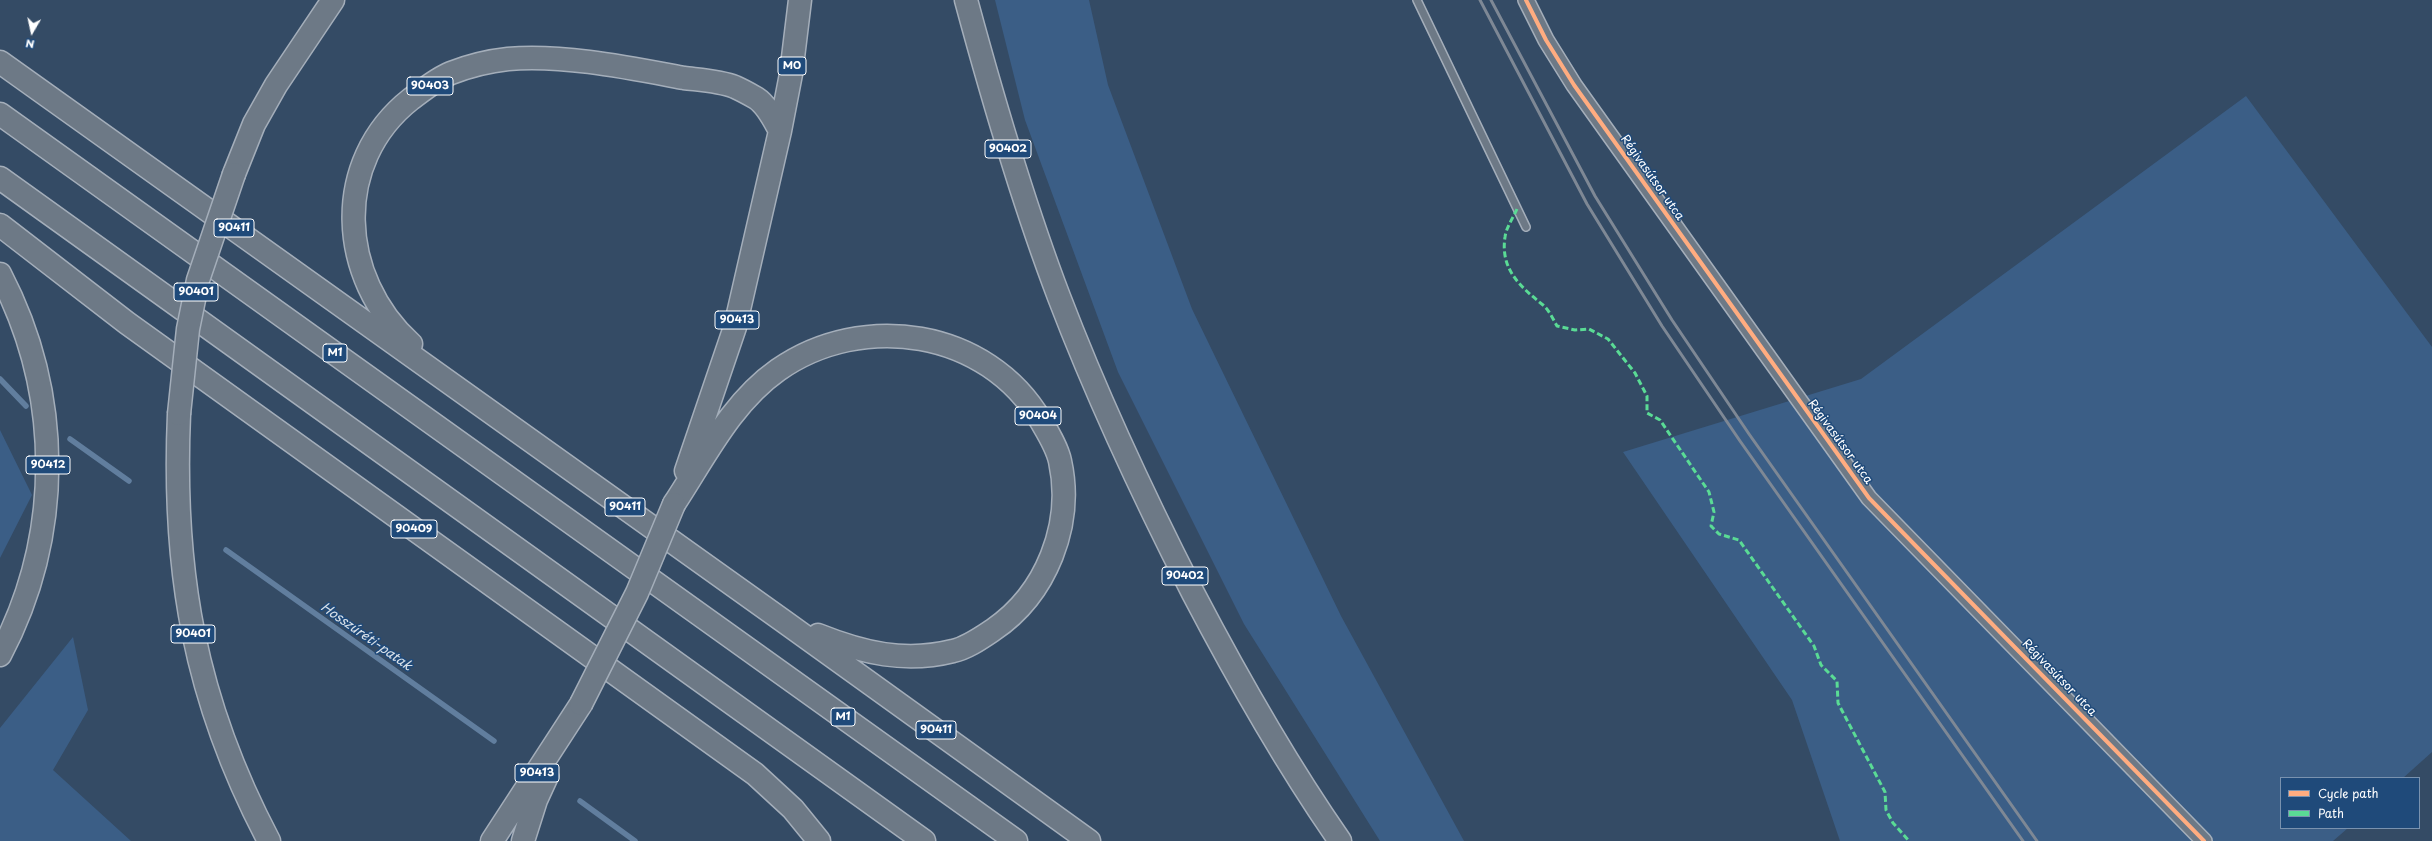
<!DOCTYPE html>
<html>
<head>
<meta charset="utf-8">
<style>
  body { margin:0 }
  #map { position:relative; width:2432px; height:841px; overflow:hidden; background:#344b65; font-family:"Playpen Sans",sans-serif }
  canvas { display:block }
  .legend { position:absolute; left:2280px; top:777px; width:140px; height:52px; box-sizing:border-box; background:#1f4a7a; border:1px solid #7992af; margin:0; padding:5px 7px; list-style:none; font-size:12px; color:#fff }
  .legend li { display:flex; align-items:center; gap:8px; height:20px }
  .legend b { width:20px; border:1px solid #7992af }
  .north { position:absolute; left:12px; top:12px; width:40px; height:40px; -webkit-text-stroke:3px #1f4a7a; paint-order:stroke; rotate:189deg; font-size:11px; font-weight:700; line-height:16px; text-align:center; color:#fff }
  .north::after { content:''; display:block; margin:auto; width:14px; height:18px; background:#fff; clip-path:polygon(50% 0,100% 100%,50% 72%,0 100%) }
</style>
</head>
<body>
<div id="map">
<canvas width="2432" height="841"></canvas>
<ul class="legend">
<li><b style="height:5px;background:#ffac80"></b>Cycle path</li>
<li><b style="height:5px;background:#5adb95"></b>Path</li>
</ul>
<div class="north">N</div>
</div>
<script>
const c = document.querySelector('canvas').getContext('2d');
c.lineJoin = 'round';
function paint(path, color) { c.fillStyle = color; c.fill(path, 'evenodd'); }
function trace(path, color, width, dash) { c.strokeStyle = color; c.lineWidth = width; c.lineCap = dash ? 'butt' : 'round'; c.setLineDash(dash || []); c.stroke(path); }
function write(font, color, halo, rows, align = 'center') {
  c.font = font + ' "Playpen Sans",sans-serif'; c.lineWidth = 3; c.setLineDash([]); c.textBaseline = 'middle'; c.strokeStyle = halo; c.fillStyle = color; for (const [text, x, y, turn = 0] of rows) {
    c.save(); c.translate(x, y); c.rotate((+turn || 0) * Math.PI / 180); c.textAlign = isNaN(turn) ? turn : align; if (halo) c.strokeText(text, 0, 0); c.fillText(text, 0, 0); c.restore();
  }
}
paint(new Path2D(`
  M 995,0 L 1089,0 L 1108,85 L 1192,309 L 1341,616 L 1464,841 L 1380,841 L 1244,624 L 1118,372 L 1025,120 Z
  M 2246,96 L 2432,347 L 2432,752 L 2403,778 L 2281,778 L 2281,828 L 2348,828 L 2333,841 L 1840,841 L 1792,700 L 1623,452 L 1861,379 Z
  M 0,430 L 32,495 L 0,558 Z
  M 73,637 L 88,710 L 53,770 L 131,841 L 0,841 L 0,728 Z`), '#3b5e86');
trace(new Path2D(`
  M 0,379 L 26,406
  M 70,439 L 129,481
  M 226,550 L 494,741
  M 580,801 L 635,841`), '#617e9e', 5.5);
const lane = new Path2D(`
  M 1417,0 L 1526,227`);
const street = new Path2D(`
  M 1526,0 L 1546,40 L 1574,85 L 1869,498 L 2204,841`);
const highway = new Path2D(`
  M 966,0 C 993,100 1022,200 1059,297 C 1098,399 1144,497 1193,593 C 1238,679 1285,762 1340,841
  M 0,62 L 782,620 L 1089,841
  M 0,114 L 1016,841
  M 234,174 L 254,124 L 276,85 L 333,0
  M 0,178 L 924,841
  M 0,225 L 127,323 L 755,774 L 793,809 L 819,841
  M 0,274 C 63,395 63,535 0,655
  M 411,344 C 338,278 331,162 411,99 C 423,90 438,78 451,73 C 469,66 489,61 508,59 C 562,54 630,68 684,78 C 700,80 720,81 735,87 C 742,90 749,94 756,98 C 767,105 774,120 780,131
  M 179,414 C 172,572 195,701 269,841
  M 686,471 L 735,327 L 780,131 L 791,74 L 800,0
  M 674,504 C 705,457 731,403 778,370 C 862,311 987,329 1041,421 C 1048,433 1057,447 1060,461 C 1074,525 1046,594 993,630 C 981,638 967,648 953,651 C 905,663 863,653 818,635
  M 492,841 L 581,704
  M 523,841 L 536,800 L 547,776`);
trace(lane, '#a4aeba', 10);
trace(street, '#a4aeba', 18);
trace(highway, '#a4aeba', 25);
trace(lane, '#6d7986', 7);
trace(street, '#6d7986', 15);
trace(highway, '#6d7986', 22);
trace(new Path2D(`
  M 1480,0 L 1587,204 L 1662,326 L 1740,441 L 2023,841
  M 1491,0 L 1595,196 L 1672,320 L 1749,434 L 2037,841`), '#7e8895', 3);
const highwayBridge = new Path2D(`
  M 179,414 L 188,329 L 198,280 L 234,174
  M 581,704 L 637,593 L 674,504`);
trace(highwayBridge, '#a4aeba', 25, []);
trace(highwayBridge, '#6d7986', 22);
trace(new Path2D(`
  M 1517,209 C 1513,218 1506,228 1505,237 C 1500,270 1521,287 1543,305 C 1549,310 1553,319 1557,326 L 1575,330 L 1589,329 L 1608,339 L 1635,373 L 1647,396 L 1647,413 L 1660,420 L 1709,492 L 1714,512 L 1711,526 L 1719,534 L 1739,540 L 1814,646 L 1821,665 L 1837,681 L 1838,703 L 1885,792 L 1886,810 L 1893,823 L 1909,841`), '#5adb95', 3, [6, 3]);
trace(new Path2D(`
  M 1526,0 L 1546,40 L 1574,85 L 1869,498 L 2204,841`), '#ffac80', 4);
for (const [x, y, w] of [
  [792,66,28],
  [430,86,46],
  [1008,149,46],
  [234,228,40],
  [196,292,44],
  [737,320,44],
  [335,353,24],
  [1038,416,46],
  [48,465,44],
  [625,507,40],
  [414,529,46],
  [1185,576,46],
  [193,634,44],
  [843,717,24],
  [936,730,40],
  [537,773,44]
]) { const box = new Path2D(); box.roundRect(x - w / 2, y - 9, w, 18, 3); c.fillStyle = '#1f4a7a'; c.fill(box); trace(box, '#fff', 1); }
write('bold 11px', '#fff', null, [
  ["M0",792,66],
  ["90403",430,86],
  ["90402",1008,149],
  ["90411",234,228],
  ["90401",196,292],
  ["90413",737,320],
  ["M1",335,353],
  ["90404",1038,416],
  ["90412",48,465],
  ["90411",625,507],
  ["90409",414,529],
  ["90402",1185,576],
  ["90401",193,634],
  ["M1",843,717],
  ["90411",936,730],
  ["90413",537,773]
]);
write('12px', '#fff', '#1f4a7a', [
  ["Régivasútsor utca",1652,178,55],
  ["Régivasútsor utca",1840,442,54],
  ["Régivasútsor utca",2059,678,46]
]);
write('italic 13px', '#d8e0e8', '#1f4a7a', [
  ["Hosszúréti-patak",366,637,35]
]);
</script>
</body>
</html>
